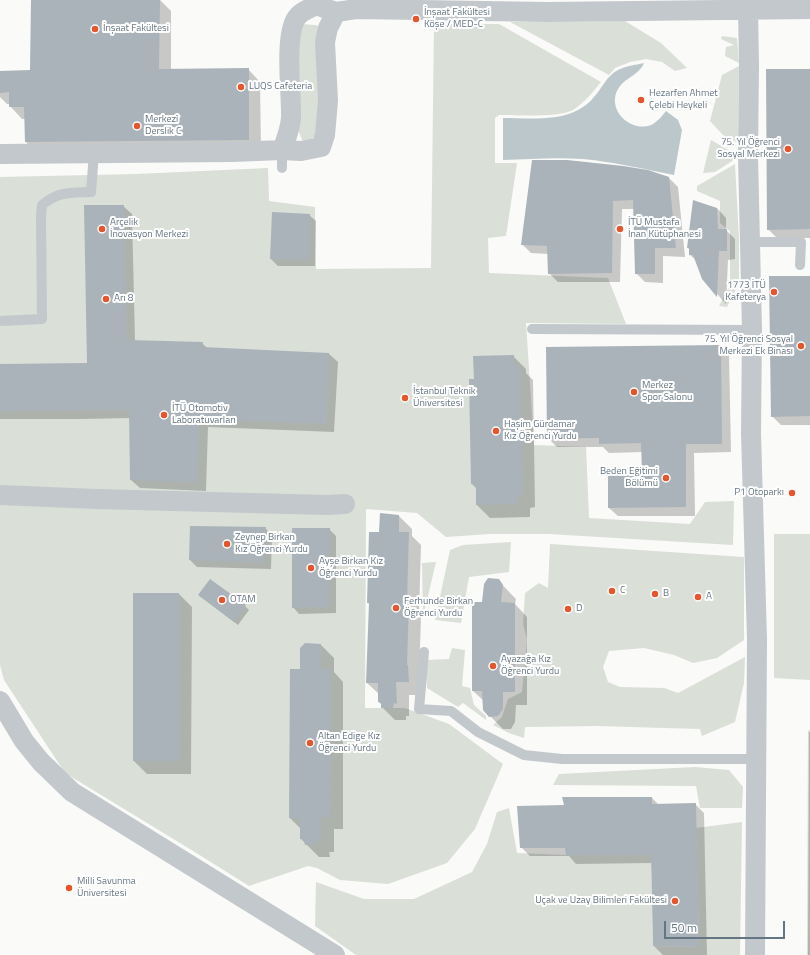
<!DOCTYPE html>
<html>
<head>
<meta charset="utf-8">
<style>
  body { margin:0 }
  #map { position:relative; width:810px; height:955px; overflow:hidden; background:#fafaf8; font-family:"Titillium Web",sans-serif }
  canvas { display:block }
  .scale { position:absolute; left:664px; top:921px; width:121px; height:18px; box-sizing:border-box; border:2px solid #657683; border-top:0; padding-left:5px; font-size:12px; line-height:14px; white-space:nowrap; color:#657683; -webkit-text-stroke:3px #fff; paint-order:stroke }
</style>
</head>
<body>
<div id="map">
<canvas width="810" height="955"></canvas>
<div class="scale">50 m</div>
</div>
<script>
const c = document.querySelector('canvas').getContext('2d');
c.lineJoin = 'round';
function paint(path, color) { c.fillStyle = color; c.fill(path, 'evenodd'); }
function trace(path, color, width, dash) { c.strokeStyle = color; c.lineWidth = width; c.lineCap = dash ? 'butt' : 'round'; c.setLineDash(dash || []); c.stroke(path); }
function write(font, color, halo, rows, align = 'center') {
  c.font = font + ' "Titillium Web",sans-serif'; c.lineWidth = 4; c.setLineDash([]); c.textBaseline = 'middle'; c.strokeStyle = halo; c.fillStyle = color; for (const [text, x, y, turn = 0] of rows) {
    c.save(); c.translate(x, y); c.rotate((+turn || 0) * Math.PI / 180); c.textAlign = isNaN(turn) ? turn : align; if (halo) c.strokeText(text, 0, 0); c.fillText(text, 0, 0); c.restore();
  }
}
paint(new Path2D(`
  M 625,21 L 661,43 L 687,68 L 675,71 L 662,62 L 646,59 L 630,62 L 615,68 L 609,75 L 510,22 Z
  M 302,24 L 315,25 L 319,26 L 319,126 L 316,135 L 309,141 L 302,140 L 298,129 L 297,30 Z
  M 434,24 L 499,24 L 601,82 C 593,92 584,103 573,110 C 558,118 517,115 499,115 L 495,118 L 495,163 L 517,163 L 506,236 L 488,238 L 489,273 L 608,278 L 626,324 L 526,323 L 534,445 L 586,447 L 589,518 L 690,524 L 705,502 L 734,501 L 733,545 L 549,534 L 489,534 L 446,537 L 417,513 L 366,509 L 365,708 L 405,708 L 449,724 L 503,764 L 475,829 L 447,863 L 388,884 L 340,880 L 317,868 L 308,866 L 249,886 L 198,854 L 65,773 L 4,680 L 0,665 L 0,177 L 136,174 L 268,168 L 269,201 L 315,207 L 316,269 L 431,268 Z
  M 722,36 L 737,38 L 739,63 L 725,56 L 726,47 L 734,45 L 721,39 Z
  M 739,66 L 738,143 L 723,135 L 710,121 L 722,75 Z
  M 711,140 L 737,155 L 737,158 L 715,172 L 703,173 Z
  M 735,164 L 739,239 L 739,283 L 727,307 L 719,306 L 730,285 L 730,231 L 720,223 L 720,201 L 697,191 L 697,186 Z
  M 774,534 L 810,534 L 810,680 L 774,678 Z
  M 511,542 L 509,572 L 469,577 L 461,623 L 435,620 L 450,550 L 463,545 Z
  M 550,544 L 744,557 L 744,640 L 717,658 L 693,663 L 674,655 L 644,648 L 609,651 L 603,667 L 608,682 L 620,687 L 664,688 L 678,693 L 745,657 L 744,683 L 735,722 L 702,736 L 700,729 L 597,726 L 525,727 L 524,738 L 509,733 L 493,725 L 502,717 L 508,699 L 522,692 L 527,640 L 523,624 L 525,593 L 539,583 L 548,588 Z
  M 436,562 L 423,617 L 422,563 Z
  M 452,648 L 465,650 L 462,686 L 470,688 L 474,705 L 486,716 L 486,720 L 463,703 L 458,707 L 427,688 L 426,660 L 449,659 Z
  M 810,730 L 810,955 L 807,955 L 808,731 Z
  M 695,767 L 729,770 L 743,787 L 742,808 L 700,808 L 696,786 L 553,785 L 559,774 Z
  M 509,808 L 517,853 L 566,855 L 651,855 L 653,946 L 699,947 L 696,828 L 742,822 L 740,955 L 356,955 L 315,926 L 316,882 L 364,899 L 414,899 L 472,872 L 487,844 L 497,812 Z`), '#dadfd7');
paint(new Path2D(`
  M 644,63 C 638,78 618,78 615,98 C 613,117 636,133 653,124 C 659,120 662,116 666,111 L 678,120 L 682,130 L 674,175 C 644,169 614,162 583,159 C 557,157 529,159 503,160 L 503,118 C 524,118 554,121 574,112 C 580,109 589,104 593,98 C 602,89 606,76 618,70 C 626,66 635,65 644,63 Z`), '#bbc7cb');
paint(new Path2D(`
  M 32,0 L 160,0 L 171,11 L 171,70 L 248,69 L 260,82 L 261,152 L 38,154 L 26,142 L 26,119 L 22,119 L 10,106 L 10,104 L 7,104 L 0,97 L 0,72 L 31,71 Z
  M 810,70 L 810,238 L 777,238 L 768,229 Z
  M 533,161 L 669,178 L 678,187 L 685,257 L 663,256 L 663,283 L 645,282 L 636,273 L 634,209 L 622,209 L 620,282 L 558,282 L 549,273 L 549,254 L 531,253 L 522,244 Z
  M 123,206 L 132,214 L 135,341 L 202,343 L 207,348 L 329,354 L 338,362 L 334,432 L 208,427 L 206,491 L 140,488 L 131,480 L 130,418 L 82,419 L 0,419 L 0,365 L 88,364 Z
  M 717,208 L 726,218 L 726,230 L 735,239 L 735,259 L 728,260 L 726,304 L 703,278 L 696,260 L 690,255 L 690,250 L 688,248 Z
  M 309,215 L 316,221 L 315,266 L 278,266 L 271,259 Z
  M 810,277 L 810,425 L 781,425 L 772,416 Z
  M 720,346 L 729,355 L 731,452 L 694,453 L 695,516 L 618,516 L 609,508 L 643,474 L 642,452 L 609,453 L 603,447 L 557,447 L 548,438 Z
  M 513,356 L 526,369 L 526,373 L 533,380 L 535,507 L 530,508 L 530,517 L 490,518 L 477,505 L 477,489 L 472,484 L 475,380 Z
  M 399,516 L 412,529 L 412,536 L 421,545 L 419,614 L 421,616 L 419,677 L 422,695 L 409,695 L 409,716 L 406,716 L 406,720 L 395,720 L 382,707 L 382,705 L 379,702 L 379,694 L 367,683 L 370,605 L 368,603 L 380,533 Z
  M 191,527 L 265,528 L 272,535 L 271,569 L 197,567 L 190,560 Z
  M 329,529 L 336,536 L 336,613 L 299,614 L 293,607 Z
  M 498,580 L 511,594 L 516,599 L 515,604 L 527,617 L 527,705 L 516,705 L 515,722 L 511,729 L 503,729 L 484,710 L 484,701 L 473,691 L 483,603 Z
  M 179,594 L 192,607 L 191,774 L 147,774 L 134,761 Z
  M 199,595 L 245,606 L 249,610 L 238,625 Z
  M 321,645 L 334,658 L 334,672 L 343,682 L 343,829 L 334,829 L 334,852 L 329,852 L 330,857 L 319,857 L 301,839 L 301,829 L 290,818 L 301,670 Z
  M 809,732 L 810,732 L 810,955 L 808,955 Z
  M 652,798 L 659,805 L 695,804 L 704,813 L 707,955 L 663,955 L 654,946 L 652,863 L 576,864 L 569,856 L 530,856 L 521,847 L 565,806 Z`), '#0003');
paint(new Path2D(`
  M 31,0 L 160,0 L 159,69 L 249,68 L 249,140 L 25,142 L 24,107 L 9,107 L 9,92 L 0,93 L 0,71 L 30,70 Z
  M 766,69 L 810,69 L 810,229 L 767,230 Z
  M 532,160 L 567,160 L 623,166 L 648,170 L 669,177 L 676,248 L 655,248 L 655,274 L 635,274 L 633,200 L 613,201 L 612,273 L 548,274 L 547,246 L 521,245 Z
  M 693,200 L 717,208 L 718,229 L 727,229 L 727,251 L 719,251 L 717,297 L 702,279 L 693,255 L 689,255 L 689,248 L 687,248 Z
  M 84,205 L 124,205 L 127,340 L 203,342 L 202,347 L 329,353 L 326,424 L 199,419 L 197,483 L 130,480 L 129,410 L 0,411 L 0,364 L 87,363 Z
  M 272,212 L 310,214 L 309,260 L 270,259 Z
  M 769,276 L 810,276 L 810,416 L 771,417 Z
  M 721,345 L 722,444 L 686,444 L 686,507 L 608,508 L 608,474 L 642,473 L 641,443 L 599,444 L 599,438 L 547,439 L 546,347 Z
  M 514,355 L 514,365 L 520,366 L 523,495 L 517,495 L 517,504 L 476,505 L 476,484 L 471,484 L 469,379 L 474,379 L 473,356 Z
  M 380,513 L 399,515 L 399,532 L 409,532 L 407,602 L 409,602 L 407,665 L 408,665 L 409,682 L 396,682 L 397,704 L 394,703 L 393,708 L 381,708 L 381,703 L 378,702 L 378,683 L 366,683 L 369,603 L 367,603 L 369,532 L 379,532 Z
  M 190,526 L 266,527 L 264,563 L 189,560 Z
  M 292,528 L 330,528 L 329,607 L 292,608 Z
  M 488,578 L 499,579 L 503,585 L 501,602 L 515,603 L 515,692 L 503,692 L 503,709 L 498,716 L 489,717 L 483,710 L 482,691 L 472,691 L 472,602 L 482,602 L 484,584 Z
  M 210,579 L 246,605 L 234,622 L 198,595 Z
  M 133,593 L 179,593 L 179,761 L 133,761 Z
  M 305,643 L 321,644 L 321,669 L 331,668 L 330,817 L 321,817 L 321,840 L 317,840 L 317,844 L 305,845 L 304,839 L 300,839 L 300,818 L 289,818 L 290,669 L 300,669 L 300,648 Z
  M 562,797 L 652,797 L 652,804 L 696,803 L 699,947 L 653,946 L 651,855 L 566,855 L 565,848 L 520,848 L 517,806 L 564,805 Z`), '#aab3b9');
trace(new Path2D(`
  M 282,150 L 282,168
  M 750,242 L 801,242 L 800,265
  M 0,321 L 42,319 L 41,216 L 42,205 C 59,191 70,193 91,192 L 94,153
  M 532,329 L 752,330
  M 424,652 L 419,709 L 451,711 L 478,732 L 524,755 L 562,759 L 756,759`), '#c3c8cc', 10);
trace(new Path2D(`
  M 748,9 L 749,66 L 748,156 L 752,330 L 751,433 L 757,639 L 755,955
  M 282,150 L 301,151 L 321,147 L 325,135 L 328,101 L 325,42 L 328,28 L 336,12
  M 0,154 L 232,152 L 282,150 C 286,140 290,130 291,118 C 292,96 283,32 298,16 C 302,11 311,8 316,5 L 336,12 L 356,9 L 547,12 L 810,9
  M 0,495 L 97,499 L 327,505 L 345,504
  M 0,701 L 24,741 L 41,762 L 72,792 L 335,955`), '#c3c8cc', 20);
for (const [x, y, r, color] of [
  [416,19,4,"#e4572e"],
  [95,29,4,"#e4572e"],
  [241,87,4,"#e4572e"],
  [641,100,4,"#e4572e"],
  [137,126,4,"#e4572e"],
  [788,149,4,"#e4572e"],
  [102,229,4,"#e4572e"],
  [620,229,4,"#e4572e"],
  [774,292,4,"#e4572e"],
  [106,299,4,"#e4572e"],
  [801,346,4,"#e4572e"],
  [634,392,4,"#e4572e"],
  [405,398,4,"#e4572e"],
  [164,415,4,"#e4572e"],
  [496,431,4,"#e4572e"],
  [666,478,4,"#e4572e"],
  [792,493,4,"#e4572e"],
  [227,544,4,"#e4572e"],
  [311,568,4,"#e4572e"],
  [612,591,4,"#e4572e"],
  [655,594,4,"#e4572e"],
  [698,597,4,"#e4572e"],
  [222,600,4,"#e4572e"],
  [396,608,4,"#e4572e"],
  [568,609,4,"#e4572e"],
  [493,666,4,"#e4572e"],
  [310,743,4,"#e4572e"],
  [69,888,4,"#e4572e"],
  [675,901,4,"#e4572e"]
]) { const dot = new Path2D(); dot.arc(x, y, r, 0, 2 * Math.PI); c.fillStyle = color; c.fill(dot); trace(dot, '#fff', 1.5); }
write('10px', '#657683', '#fff', [
  ["İnşaat Fakültesi",424,13],
  ["Köşe / MED-C",424,25],
  ["İnşaat Fakültesi",103,29],
  ["LUQS Cafeteria",249,87],
  ["Hezarfen Ahmet",649,94],
  ["Çelebi Heykeli",649,106],
  ["Merkezî",145,120],
  ["Derslik C",145,132],
  ["75. Yıl Öğrenci",780,143,"right"],
  ["Sosyal Merkezi",780,155,"right"],
  ["Arçelik",110,223],
  ["İnovasyon Merkezi",110,235],
  ["İTÜ Mustafa",628,223],
  ["İnan Kütüphanesi",628,235],
  ["1773 İTÜ",766,286,"right"],
  ["Kafeterya",766,298,"right"],
  ["Arı 8",114,299],
  ["75. Yıl Öğrenci Sosyal",793,340,"right"],
  ["Merkezi Ek Binası",793,352,"right"],
  ["Merkez",642,386],
  ["Spor Salonu",642,398],
  ["İstanbul Teknik",413,392],
  ["Üniversitesi",413,404],
  ["İTÜ Otomotiv",172,409],
  ["Laboratuvarları",172,421],
  ["Haşim Gürdamar",504,425],
  ["Kız Öğrenci Yurdu",504,437],
  ["Beden Eğitimi",658,472,"right"],
  ["Bölümü",658,484,"right"],
  ["P1 Otoparkı",784,493,"right"],
  ["Zeynep Birkan",235,538],
  ["Kız Öğrenci Yurdu",235,550],
  ["Ayşe Birkan Kız",319,562],
  ["Öğrenci Yurdu",319,574],
  ["C",620,591],
  ["B",663,594],
  ["A",706,597],
  ["OTAM",230,600],
  ["Ferhunde Birkan",404,602],
  ["Öğrenci Yurdu",404,614],
  ["D",576,609],
  ["Ayazağa Kız",501,660],
  ["Öğrenci Yurdu",501,672],
  ["Altan Edige Kız",318,737],
  ["Öğrenci Yurdu",318,749],
  ["Milli Savunma",77,882],
  ["Üniversitesi",77,894],
  ["Uçak ve Uzay Bilimleri Fakültesi",667,901,"right"]
], 'left');
</script>
</body>
</html>
